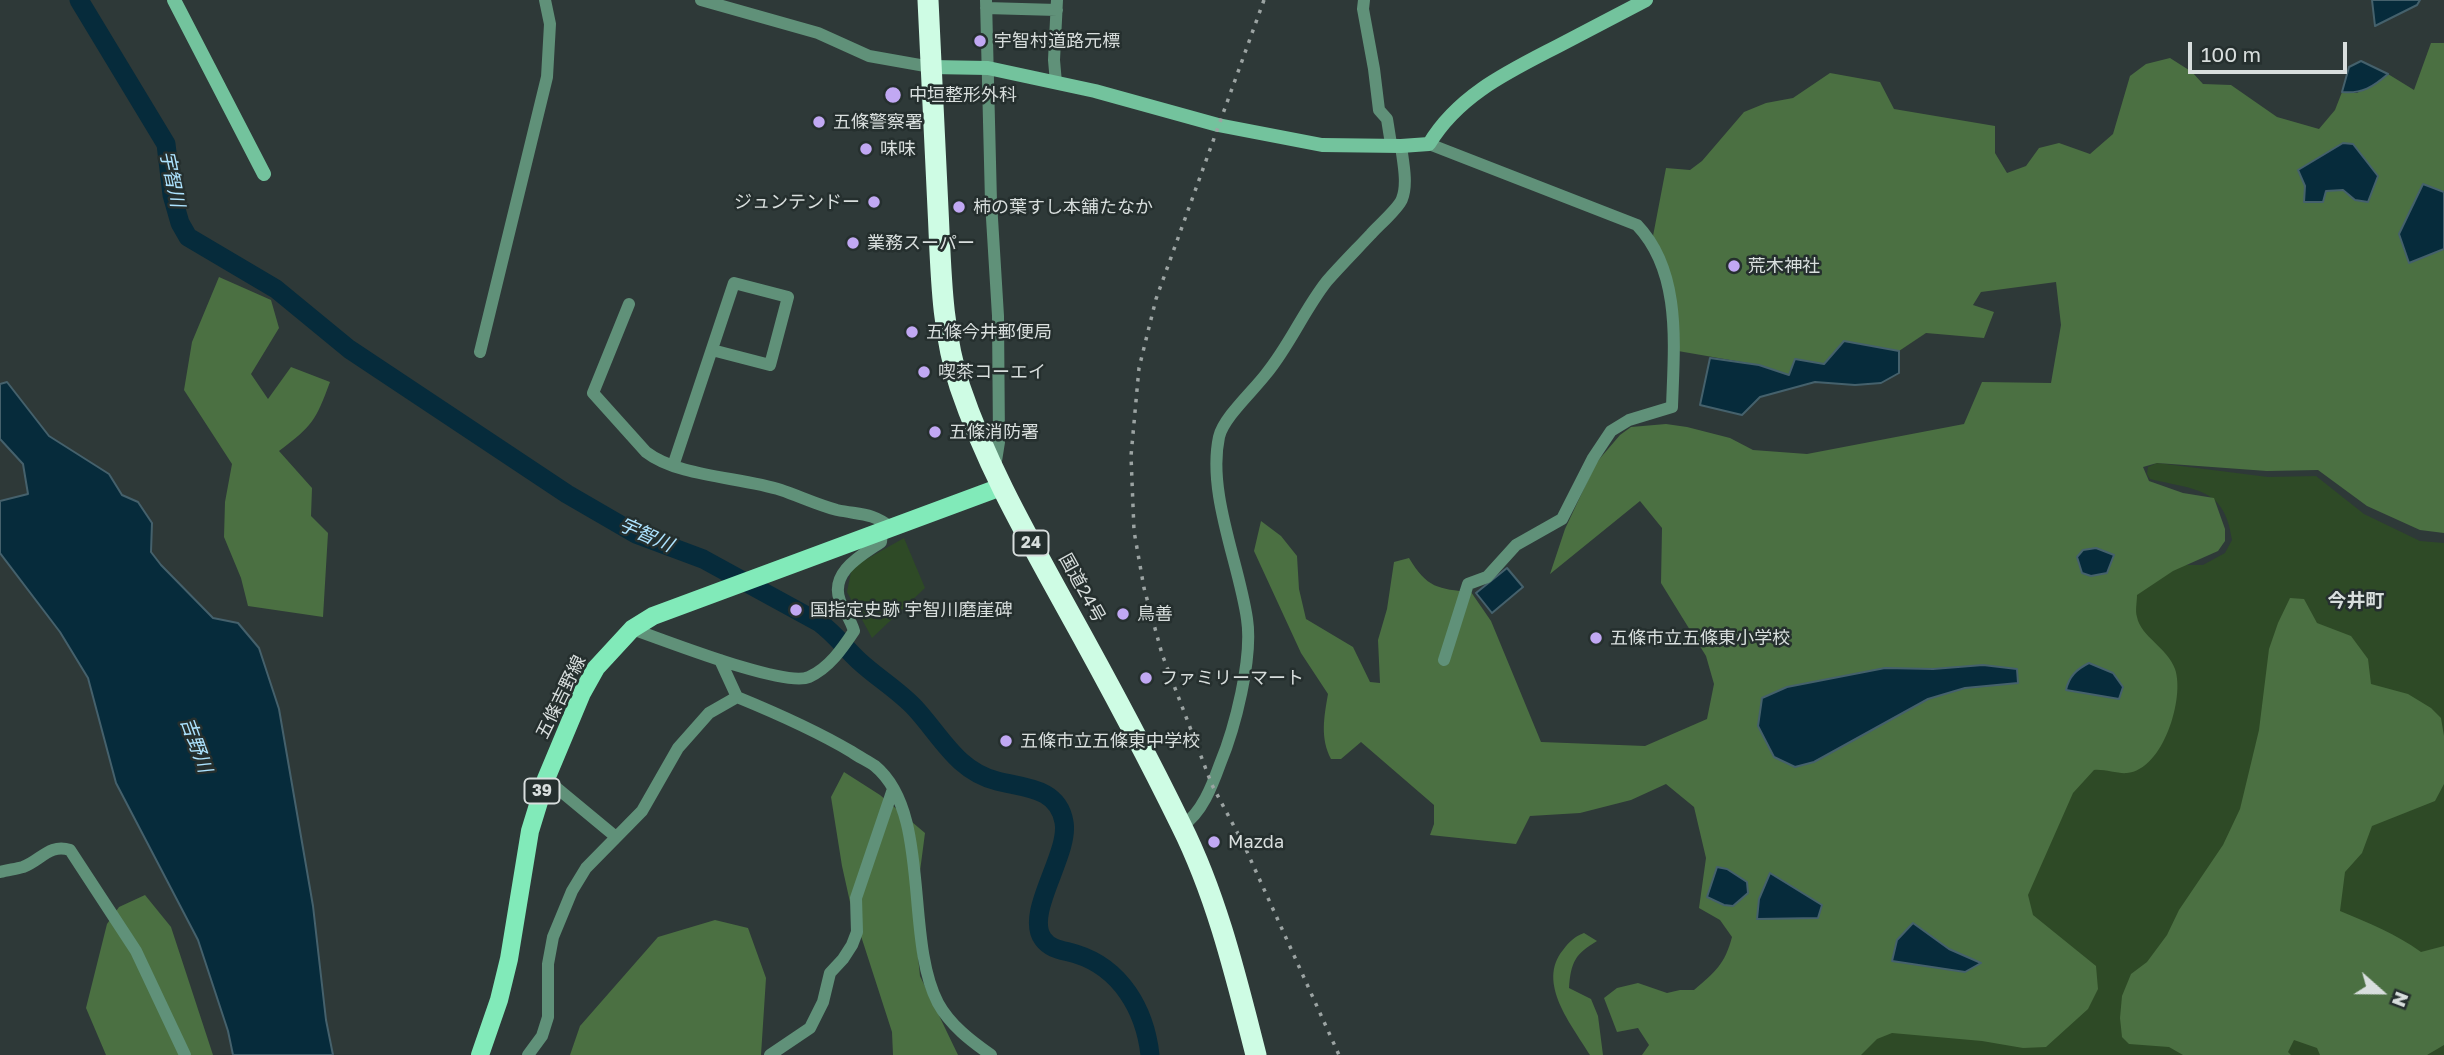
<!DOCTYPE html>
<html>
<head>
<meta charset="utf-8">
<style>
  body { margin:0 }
  #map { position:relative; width:2444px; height:1055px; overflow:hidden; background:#2e3938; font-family:"Golos Text",sans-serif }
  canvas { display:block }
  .north { position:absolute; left:2346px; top:957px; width:70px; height:70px; -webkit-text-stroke:5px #252f2e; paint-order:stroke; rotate:111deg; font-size:19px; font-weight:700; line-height:28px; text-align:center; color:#d8dedd }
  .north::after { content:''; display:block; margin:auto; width:24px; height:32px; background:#d8dedd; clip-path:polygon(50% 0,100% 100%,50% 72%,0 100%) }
  .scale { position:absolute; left:2188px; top:42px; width:159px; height:32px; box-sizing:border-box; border:4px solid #d8dedd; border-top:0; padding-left:9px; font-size:21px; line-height:24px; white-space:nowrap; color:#d8dedd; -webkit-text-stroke:5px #252f2e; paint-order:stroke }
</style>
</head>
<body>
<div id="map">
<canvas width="2444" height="1055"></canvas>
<div class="north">N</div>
<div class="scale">100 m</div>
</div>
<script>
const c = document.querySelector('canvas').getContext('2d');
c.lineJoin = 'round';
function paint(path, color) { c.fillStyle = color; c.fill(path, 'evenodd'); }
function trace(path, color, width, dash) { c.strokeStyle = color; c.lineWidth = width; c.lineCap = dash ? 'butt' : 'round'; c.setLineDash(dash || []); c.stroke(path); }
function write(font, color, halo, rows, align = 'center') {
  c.font = font + ' "Golos Text","Noto Sans JP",sans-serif'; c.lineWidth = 5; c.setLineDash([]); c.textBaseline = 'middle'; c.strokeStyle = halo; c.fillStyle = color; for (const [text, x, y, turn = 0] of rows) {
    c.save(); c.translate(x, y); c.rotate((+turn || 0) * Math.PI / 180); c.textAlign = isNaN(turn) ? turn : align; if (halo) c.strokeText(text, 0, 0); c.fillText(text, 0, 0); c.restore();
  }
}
paint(new Path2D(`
  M 2157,463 L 2268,477 L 2316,476 L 2364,514 L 2420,541 L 2444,543 L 2444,1055 L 1848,1055 L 2014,917 L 2118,610 L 2170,565 L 2203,565 L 2225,553 L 2232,540 C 2225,487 2195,490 2150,479 L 2147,474 L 2148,467 Z
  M 904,538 L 925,588 L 872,638 L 847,592 L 851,572 L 858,564 Z`), '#2e4a26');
paint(new Path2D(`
  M 2431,43 L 2444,43 L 2444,533 L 2420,530 L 2367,506 L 2318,470 L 2267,471 L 2157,463 L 2143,467 L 2149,481 L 2183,493 L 2214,498 L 2225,529 L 2225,541 L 2218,551 L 2173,571 L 2137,595 C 2137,602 2135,611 2137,617 C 2141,637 2167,647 2175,669 C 2185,698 2163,770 2127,773 C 2118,774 2105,769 2094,770 L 2073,793 L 2028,895 L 2033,915 L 2096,966 L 2098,989 L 2088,1009 L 2046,1047 L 2023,1048 L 1982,1041 L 1892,1033 L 1877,1039 L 1861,1055 L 1642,1055 L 1649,1045 L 1638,1028 L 1617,1032 L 1604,998 L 1617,988 L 1638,983 L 1667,993 L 1680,990 L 1694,990 C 1715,972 1725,964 1732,937 L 1720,920 L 1699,908 L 1706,858 L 1694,807 L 1666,784 L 1631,800 L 1580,813 L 1530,816 L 1516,844 L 1430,835 L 1434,824 L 1434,805 L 1361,742 L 1341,759 L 1331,759 C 1320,738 1324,717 1328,694 L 1301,653 L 1254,551 L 1261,521 L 1281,536 L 1297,556 L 1299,589 L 1306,619 L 1353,647 L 1370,682 L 1380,683 L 1378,640 L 1387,609 L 1394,562 L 1409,558 C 1427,588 1438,589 1471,592 L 1491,621 L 1541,742 L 1645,746 L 1707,719 L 1714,684 L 1706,656 L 1661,583 L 1662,528 L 1640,501 L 1550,574 L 1565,529 L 1596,463 L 1620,435 L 1631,427 L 1666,424 L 1687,427 L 1730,438 L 1753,450 L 1807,454 L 1964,424 L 1982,382 L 2051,383 L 2061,325 L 2056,282 L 1981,292 L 1973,305 L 1994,312 L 1984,338 L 1926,333 L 1899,351 L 1844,341 L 1824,364 L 1789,375 L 1759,365 L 1678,351 L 1653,236 L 1666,168 L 1690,170 L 1702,161 L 1744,112 L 1766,103 L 1793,98 L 1830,73 L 1880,82 L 1894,109 L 1995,126 L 1995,153 L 2007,173 L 2026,166 L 2039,148 L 2059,143 L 2090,154 L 2113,134 L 2130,76 L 2146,64 L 2170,58 L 2192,72 L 2203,84 L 2231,85 L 2277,117 L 2319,129 L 2335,110 L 2342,92 L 2357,93 L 2388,74 L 2414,90 Z
  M 219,277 L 271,300 L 279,328 L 251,374 L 268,399 L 291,367 L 330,382 C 315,422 313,425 279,451 L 312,488 L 311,516 L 328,533 L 323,617 L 248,606 L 241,578 L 224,537 L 225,502 L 232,464 L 184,390 L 192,342 Z
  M 2290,598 L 2304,599 L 2317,623 L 2351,636 L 2368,659 L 2371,684 L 2408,694 L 2431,708 L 2441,718 L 2444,736 L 2444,784 L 2435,801 L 2372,826 L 2362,853 L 2345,872 L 2340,911 C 2369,923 2396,934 2421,952 L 2444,946 L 2444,1045 L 2427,1055 L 2320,1055 L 2317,1048 L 2294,1040 L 2288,1052 L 2291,1055 L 2183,1055 L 2169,1047 L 2129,1044 L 2122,1037 L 2120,1018 L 2122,996 L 2131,974 L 2147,962 L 2167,935 L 2179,910 L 2223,845 L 2240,809 L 2259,730 L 2269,649 L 2278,623 Z
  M 844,772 L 880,795 L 925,833 L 914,917 L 920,976 L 958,1055 L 893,1055 L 892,1032 L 850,902 L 842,866 L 831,797 Z
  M 145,895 L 171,927 L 213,1055 L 106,1055 L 86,1008 L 107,924 L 119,907 Z
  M 715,920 L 748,928 L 766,978 L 761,1055 L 570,1055 L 580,1026 L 658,937 Z
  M 1584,933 L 1597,941 C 1575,954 1571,962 1569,988 L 1591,999 L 1598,1016 L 1603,1055 L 1590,1055 C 1572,1025 1536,983 1563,950 C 1570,941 1574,937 1584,933 Z`), '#4b7042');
const water = new Path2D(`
  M 2372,0 L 2420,0 L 2417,5 L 2375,26 Z
  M 2361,61 L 2388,74 C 2373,87 2362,94 2342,92 L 2349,67 Z
  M 2343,143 L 2353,144 L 2378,176 L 2368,202 L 2355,200 L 2343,190 L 2326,191 L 2323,202 L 2304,202 L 2305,186 L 2298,170 Z
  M 2423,184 L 2444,192 L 2444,249 L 2409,263 L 2399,234 Z
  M 1844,341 L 1899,351 L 1899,373 L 1881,383 L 1855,385 L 1815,382 L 1760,397 L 1742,415 L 1700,405 L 1710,358 L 1759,365 L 1789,375 L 1795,359 L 1824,364 Z
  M 7,382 L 49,436 L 109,474 L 122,495 L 138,502 L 152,523 L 151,552 L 161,565 L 213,618 L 238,623 L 259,648 L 279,709 L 313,906 L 326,1020 L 333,1055 L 233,1055 L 228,1031 L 198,940 L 116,783 L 88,678 L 60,632 L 0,553 L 0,501 L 28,494 L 23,464 L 0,439 L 0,384 Z
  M 2096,548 L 2114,555 L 2107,573 L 2091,576 L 2082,573 L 2077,557 L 2083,550 Z
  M 1507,568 L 1523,587 L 1492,613 L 1476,593 Z
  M 2089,663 L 2113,673 L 2123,687 L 2119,699 L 2066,690 C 2069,676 2077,669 2089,663 Z
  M 1983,665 L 2017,669 L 2018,683 L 1965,688 L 1928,699 L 1814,762 L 1795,767 L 1774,757 L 1758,726 L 1762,698 L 1787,687 L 1885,668 L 1933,669 Z
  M 1717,867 L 1727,869 L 1747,882 L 1748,893 L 1733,906 L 1724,905 L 1707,897 Z
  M 1770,873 L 1822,905 L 1818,918 L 1757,919 L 1759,899 Z
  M 1913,923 L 1949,949 L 1981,963 L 1965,972 L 1892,961 L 1897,940 Z`);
paint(water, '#062b3b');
trace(water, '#45616c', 2);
trace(new Path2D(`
  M 79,0 L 166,144 L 172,195 L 180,223 L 188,237 L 276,289 L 349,349 L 567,494 L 636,534 L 703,559 L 820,623 C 835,634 845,648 858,660 C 876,677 898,690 915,708 C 941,736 957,771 997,781 C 1024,788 1058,787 1064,822 C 1070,854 1024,913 1043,939 C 1051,950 1063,950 1076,954 C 1121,968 1145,1010 1150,1055`), '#062b3b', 19);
trace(new Path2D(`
  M 701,0 L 818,33 L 869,56 L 931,67
  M 986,0 L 991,202 L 998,316 L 999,442 L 995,467
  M 1364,0 L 1363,9 L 1374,69 L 1379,110 L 1387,119 L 1391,144
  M 986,8 L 1057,10
  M 1056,83 L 1054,60 L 1057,0
  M 1429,144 L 1637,225 C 1682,272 1674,346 1672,407 L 1629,420 L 1611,431 L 1593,458 L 1562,519 L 1516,545 L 1487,577 L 1468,584 L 1444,660
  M 629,304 L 593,393 L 646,452 C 678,477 741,477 781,490 C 799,496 818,505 837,510 C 861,515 871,512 892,528
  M 480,352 L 547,77 L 550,24 L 545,0
  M 673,466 L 734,283 L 788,297 L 770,365 L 712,350
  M 632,629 C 662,639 784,688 809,677 C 829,668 842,649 854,631 C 851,620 844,611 840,601 C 829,572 862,555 881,542 L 882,532
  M 720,660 L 737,697 C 776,713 815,730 852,752 C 859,757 868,761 875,766 C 932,813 904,938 938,1003 C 950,1025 971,1041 991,1055
  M 546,779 L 616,837
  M 1182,826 C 1202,813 1212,786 1220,764 C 1235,728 1253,658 1247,619 C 1239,563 1207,493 1219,437 C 1223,418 1254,390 1266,374 C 1290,345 1304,310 1327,281 C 1341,265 1356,250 1371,234 C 1378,226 1399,208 1402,199 C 1408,184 1403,162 1401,146
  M 0,872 C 7,870 16,869 23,867 C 40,861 50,843 70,850 L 136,951 L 185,1055
  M 528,1055 L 542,1036 L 548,1017 L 548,964 L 553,937 L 572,891 L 586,868 L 642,811 L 678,748 L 709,713 L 737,697
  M 770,1055 L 810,1028 L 823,1002 L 830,973 L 843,959 L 852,945 L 857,932 L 856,898 L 893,789`), '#609179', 12);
trace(new Path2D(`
  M 174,0 L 264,174
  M 931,67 L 988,68 L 1095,91 L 1218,125 L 1322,145 L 1401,146 L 1429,144 C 1459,94 1510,71 1560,45 C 1589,30 1617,15 1646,0`), '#73c39d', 14);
trace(new Path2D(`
  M 480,1055 L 499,1000 L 509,959 L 530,831 L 546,779 L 582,693 L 596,668 L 632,629 L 653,616 L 1001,487`), '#81eab9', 18);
trace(new Path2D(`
  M 928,0 C 931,69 934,139 938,209 C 941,268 941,330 960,387 C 986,464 1026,534 1065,605 C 1105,677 1145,751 1181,825 C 1217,897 1236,977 1256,1055`), '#cefce4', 21);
trace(new Path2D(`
  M 1264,0 L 1156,299 L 1139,368 L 1131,456 L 1134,531 L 1144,588 L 1162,654 L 1212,785 L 1244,845 L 1339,1055`), '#9ca4a3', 3.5, [3.5, 7]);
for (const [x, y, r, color] of [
  [980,41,7,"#c1a8f3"],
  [893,95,9,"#c1a8f3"],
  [819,122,7,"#c1a8f3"],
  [866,149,7,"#c1a8f3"],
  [874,202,7,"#c1a8f3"],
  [959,207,7,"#c1a8f3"],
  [853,243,7,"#c1a8f3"],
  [1734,266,7,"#c1a8f3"],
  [912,332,7,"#c1a8f3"],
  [924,372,7,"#c1a8f3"],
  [935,432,7,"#c1a8f3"],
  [796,610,7,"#c1a8f3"],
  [1123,614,7,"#c1a8f3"],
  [1596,638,7,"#c1a8f3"],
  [1146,678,7,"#c1a8f3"],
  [1006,741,7,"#c1a8f3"],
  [1214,842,7,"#c1a8f3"]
]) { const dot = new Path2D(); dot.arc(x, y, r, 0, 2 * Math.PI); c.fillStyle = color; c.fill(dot); trace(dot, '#252f2e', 2.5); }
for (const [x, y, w] of [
  [1031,543,35],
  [542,791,35]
]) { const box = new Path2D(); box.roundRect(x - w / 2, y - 12.5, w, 25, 5); c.fillStyle = '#252f2e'; c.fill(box); trace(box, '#d8dedd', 2); }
write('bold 16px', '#d8dedd', null, [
  ["24",1031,543],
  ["39",542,791]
]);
write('18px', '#d8dedd', '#252f2e', [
  ["宇智村道路元標",994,41],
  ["中垣整形外科",909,95],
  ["五條警察署",833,122],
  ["味味",880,149],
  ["ジュンテンドー",860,202,"right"],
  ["柿の葉すし本舗たなか",973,207],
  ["業務スーパー",867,243],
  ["荒木神社",1748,266],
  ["五條今井郵便局",926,332],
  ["喫茶コーエイ",938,372],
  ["五條消防署",949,432],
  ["国指定史跡 宇智川磨崖碑",810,610],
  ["鳥善",1137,614],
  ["五條市立五條東小学校",1610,638],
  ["ファミリーマート",1160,678],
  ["五條市立五條東中学校",1020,741],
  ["Mazda",1228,842]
], 'left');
write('18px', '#d8dedd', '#252f2e', [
  ["国道24号",1082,588,61],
  ["五條吉野線",561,697,-64]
]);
write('italic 19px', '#ade3ff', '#252f2e', [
  ["宇智川",172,179,78],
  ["宇智川",646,535,24],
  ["吉野川",196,745,70]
]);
write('bold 19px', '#d8dedd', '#252f2e', [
  ["今井町",2356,601]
]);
</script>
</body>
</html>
